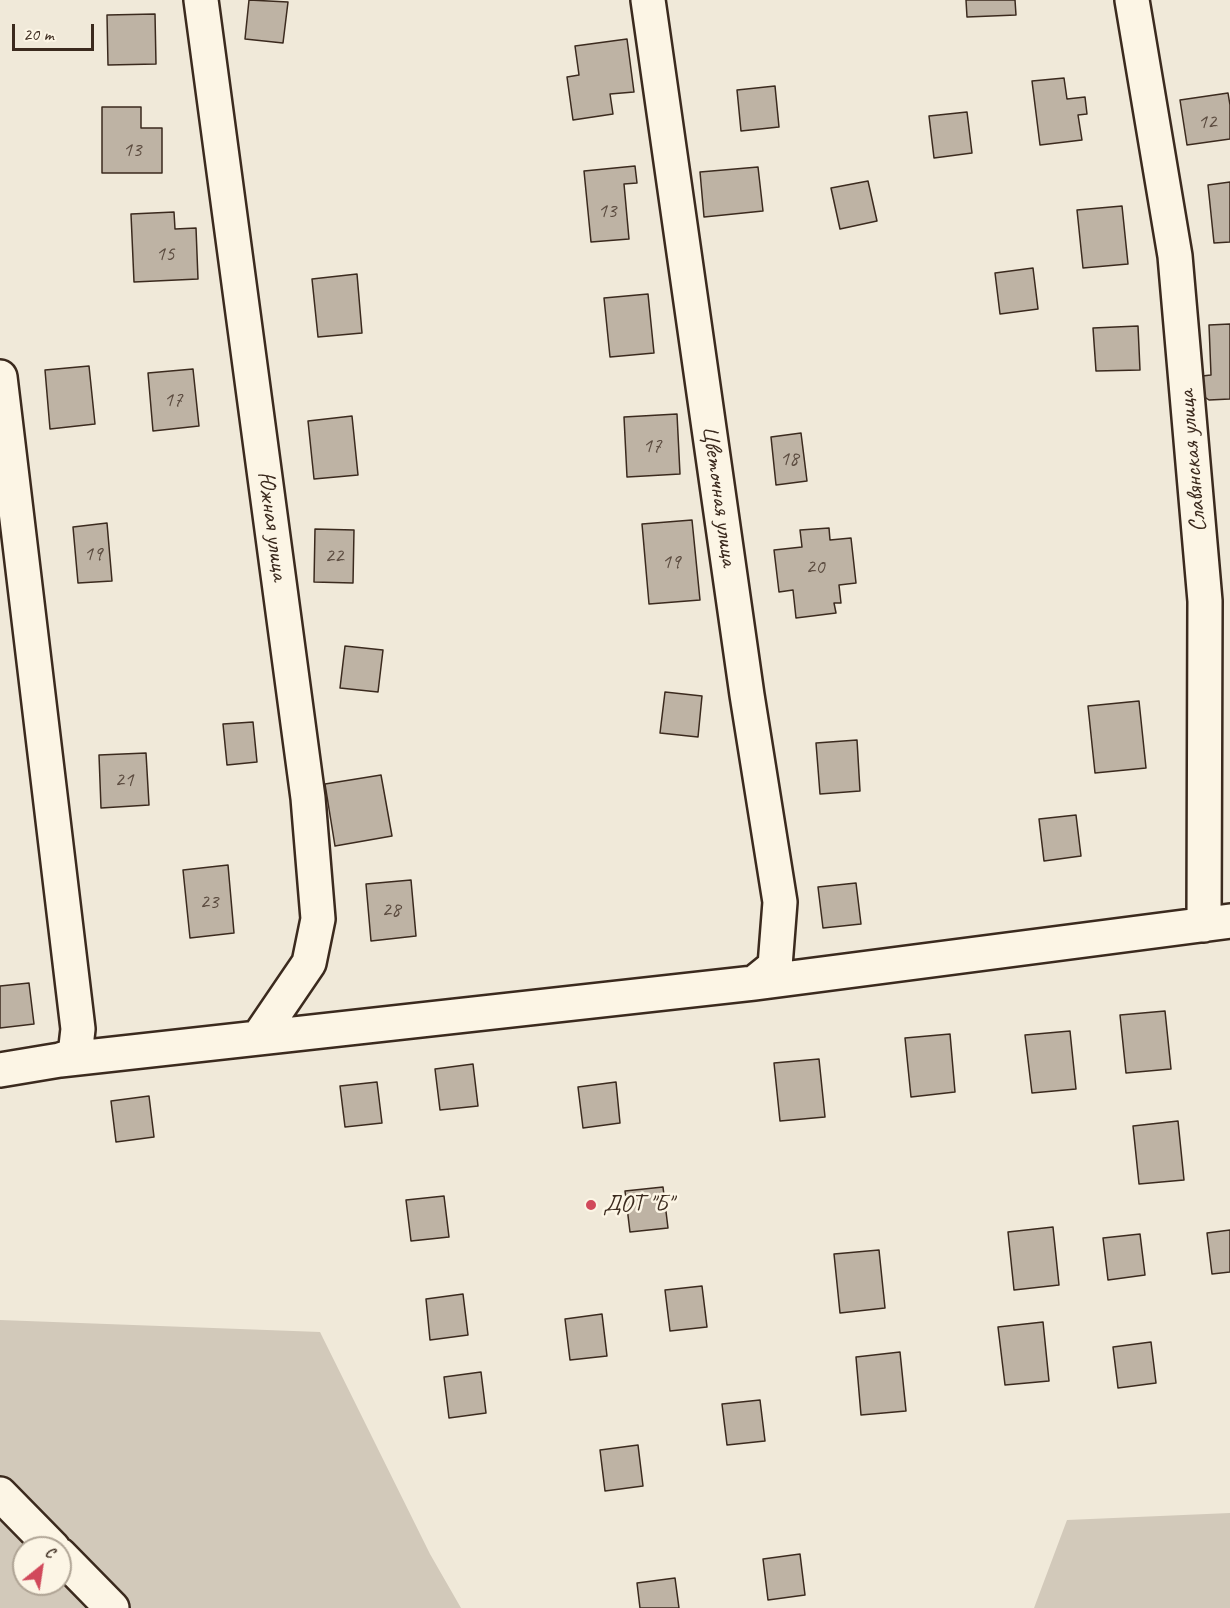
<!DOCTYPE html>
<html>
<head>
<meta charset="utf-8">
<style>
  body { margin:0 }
  #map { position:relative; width:1230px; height:1608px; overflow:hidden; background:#f0e9d9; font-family:Caveat,sans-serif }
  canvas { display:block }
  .north { position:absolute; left:12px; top:1536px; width:60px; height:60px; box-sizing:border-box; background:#fcf5e5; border:2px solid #afa495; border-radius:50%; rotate:30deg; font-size:16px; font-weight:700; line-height:24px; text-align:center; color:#3b2a1e }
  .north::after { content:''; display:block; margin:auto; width:21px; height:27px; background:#d1495b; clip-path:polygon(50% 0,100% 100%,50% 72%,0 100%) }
  .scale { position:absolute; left:12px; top:24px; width:82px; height:27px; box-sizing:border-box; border:3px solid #3b2a1e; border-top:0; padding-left:8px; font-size:18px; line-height:21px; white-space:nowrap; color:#3b2a1e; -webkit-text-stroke:4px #fcf5e5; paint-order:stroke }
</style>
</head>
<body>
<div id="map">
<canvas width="1230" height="1608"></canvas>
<div class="north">С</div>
<div class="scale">20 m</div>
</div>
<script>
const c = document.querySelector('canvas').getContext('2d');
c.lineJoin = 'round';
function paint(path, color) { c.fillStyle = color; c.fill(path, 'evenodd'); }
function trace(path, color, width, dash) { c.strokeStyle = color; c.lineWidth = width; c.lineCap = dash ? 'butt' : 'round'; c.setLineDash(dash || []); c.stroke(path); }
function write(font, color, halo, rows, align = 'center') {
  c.font = font + ' Caveat,sans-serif'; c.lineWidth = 5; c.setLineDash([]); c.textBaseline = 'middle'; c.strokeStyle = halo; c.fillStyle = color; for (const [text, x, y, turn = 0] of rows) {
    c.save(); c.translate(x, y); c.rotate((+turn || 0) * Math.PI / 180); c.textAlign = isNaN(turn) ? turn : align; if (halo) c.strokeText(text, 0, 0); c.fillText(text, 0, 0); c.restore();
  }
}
paint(new Path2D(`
  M 0,1320 L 320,1332 L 430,1554 L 461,1608 L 0,1608 ZM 24,1548 L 60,1548 L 60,1584 L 24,1584 Z
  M 1230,1513 L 1230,1608 L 1034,1608 L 1067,1520 Z`), '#d2c9ba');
const building = new Path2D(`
  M 249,0 L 288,2 L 283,43 L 245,39 Z
  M 966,0 L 1015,0 L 1016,15 L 967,17 Z
  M 155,14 L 156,64 L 108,65 L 107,15 Z
  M 627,39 L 634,92 L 610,94 L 613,114 L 573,120 L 567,77 L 579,75 L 575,46 Z
  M 1064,78 L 1067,99 L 1085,97 L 1087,114 L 1078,115 L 1082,140 L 1040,145 L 1032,81 Z
  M 775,86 L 779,127 L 741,131 L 737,90 Z
  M 1228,93 L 1230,105 L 1230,139 L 1187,145 L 1180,100 Z
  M 102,107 L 141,107 L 141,128 L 162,128 L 162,173 L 102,173 Z
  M 967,112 L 972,153 L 934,158 L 929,116 Z
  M 635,166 L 637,183 L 624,184 L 629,239 L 591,242 L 584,171 Z
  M 758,167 L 763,211 L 704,217 L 700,172 Z
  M 868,181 L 877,221 L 840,229 L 831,188 Z
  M 1230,182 L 1230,242 L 1214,243 L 1208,185 Z
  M 1122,206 L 1128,264 L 1083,268 L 1077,210 Z
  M 174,212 L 175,229 L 196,228 L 198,279 L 134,282 L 131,214 Z
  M 1033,268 L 1038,309 L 1000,314 L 995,273 Z
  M 357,274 L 362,333 L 318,337 L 312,279 Z
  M 648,294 L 654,353 L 610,357 L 604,298 Z
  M 1230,324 L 1230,399 L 1209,400 L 1200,394 L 1202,376 L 1211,375 L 1209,325 Z
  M 1138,326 L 1140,370 L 1096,371 L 1093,328 Z
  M 89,366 L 95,424 L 50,429 L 45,370 Z
  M 193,369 L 199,426 L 153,431 L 148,373 Z
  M 677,414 L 680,474 L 627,477 L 624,417 Z
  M 352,416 L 358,475 L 314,479 L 308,421 Z
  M 801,433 L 807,481 L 776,485 L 771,437 Z
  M 692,520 L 700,600 L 649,604 L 642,524 Z
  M 107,523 L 112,581 L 78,583 L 73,527 Z
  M 829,528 L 830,540 L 851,538 L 856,583 L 839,585 L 841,603 L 834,603 L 836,613 L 796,618 L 793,590 L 779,592 L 774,550 L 802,547 L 800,530 Z
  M 315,529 L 354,530 L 353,583 L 314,582 Z
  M 345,646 L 383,650 L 378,692 L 340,688 Z
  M 665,692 L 702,696 L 698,737 L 660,733 Z
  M 1139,701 L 1146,768 L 1095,773 L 1088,706 Z
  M 253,722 L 257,762 L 227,765 L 223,724 Z
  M 857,740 L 860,791 L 820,794 L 816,743 Z
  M 146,753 L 149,805 L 101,808 L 99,755 Z
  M 381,775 L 392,836 L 335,846 L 325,784 Z
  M 1076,815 L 1081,856 L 1044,861 L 1039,819 Z
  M 228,865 L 234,933 L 190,938 L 183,870 Z
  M 411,880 L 416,936 L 371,941 L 366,884 Z
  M 856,883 L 861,924 L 823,928 L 818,887 Z
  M 29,983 L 34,1024 L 0,1028 L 0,986 Z
  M 1165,1011 L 1171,1069 L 1126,1073 L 1120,1015 Z
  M 1070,1031 L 1076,1089 L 1032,1093 L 1025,1035 Z
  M 950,1034 L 955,1092 L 911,1097 L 905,1038 Z
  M 819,1059 L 825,1117 L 780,1121 L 774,1063 Z
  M 473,1064 L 478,1106 L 440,1110 L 435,1069 Z
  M 377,1082 L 382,1123 L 345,1127 L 340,1086 Z
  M 616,1082 L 620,1123 L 583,1128 L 578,1087 Z
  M 149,1096 L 154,1137 L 116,1142 L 111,1101 Z
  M 1178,1121 L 1184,1180 L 1139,1184 L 1133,1126 Z
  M 663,1187 L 668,1228 L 630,1232 L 625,1191 Z
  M 444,1196 L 449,1237 L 411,1241 L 406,1200 Z
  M 1053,1227 L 1059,1285 L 1014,1290 L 1008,1232 Z
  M 1230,1230 L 1230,1272 L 1212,1274 L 1207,1233 Z
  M 1140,1234 L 1145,1275 L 1108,1280 L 1103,1238 Z
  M 879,1250 L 885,1308 L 840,1313 L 834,1254 Z
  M 702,1286 L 707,1327 L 670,1331 L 665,1290 Z
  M 463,1294 L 468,1335 L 430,1340 L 426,1299 Z
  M 602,1314 L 607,1356 L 570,1360 L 565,1319 Z
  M 1043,1322 L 1049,1381 L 1005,1385 L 998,1327 Z
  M 1151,1342 L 1156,1383 L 1118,1388 L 1113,1347 Z
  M 900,1352 L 906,1411 L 861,1415 L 856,1357 Z
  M 481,1372 L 486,1413 L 449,1418 L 444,1377 Z
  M 760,1400 L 765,1441 L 727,1445 L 722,1404 Z
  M 638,1445 L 643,1486 L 605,1491 L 600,1450 Z
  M 800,1554 L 805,1595 L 768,1600 L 763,1559 Z
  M 675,1578 L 679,1608 L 640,1608 L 637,1583 Z`);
paint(building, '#beb3a4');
trace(building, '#3b2a1e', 1.5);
const minor = new Path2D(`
  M 201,0 L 308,798 L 318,919 L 309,963 L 258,1038
  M 648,0 L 747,695 L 780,902 L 775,966 L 754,983
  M 1132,0 L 1175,256 L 1205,601 L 1204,925
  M 0,377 L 78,1029 L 75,1055 L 60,1060
  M 0,1070 L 60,1060 L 754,983 L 1230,921
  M 0,1494 L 53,1548
  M 60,1555 L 112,1608`);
trace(minor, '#3b2a1e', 38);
trace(minor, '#fcf5e5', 33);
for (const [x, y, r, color] of [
  [591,1205,6,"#d1495b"]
]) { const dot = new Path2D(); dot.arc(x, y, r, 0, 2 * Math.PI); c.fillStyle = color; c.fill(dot); trace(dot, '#fcf5e5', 2); }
write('21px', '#5c4c40', null, [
  ["12",1207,122],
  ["13",132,150],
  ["13",607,211],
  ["15",165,254],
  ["17",173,400],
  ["17",652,446],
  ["18",789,459],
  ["19",93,554],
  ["22",334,556],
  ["19",671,562],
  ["20",815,567],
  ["21",124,780],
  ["23",209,902],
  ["28",391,910]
]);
write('24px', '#3b2a1e', '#fcf5e5', [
  ["Славянская улица",1193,461,-95],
  ["Цветочная улица",719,496,82],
  ["Южная улица",272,526,82]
]);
write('24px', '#3b2a1e', '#fcf5e5', [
  ["ДОТ \"Б\"",603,1205]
], 'left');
</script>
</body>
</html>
